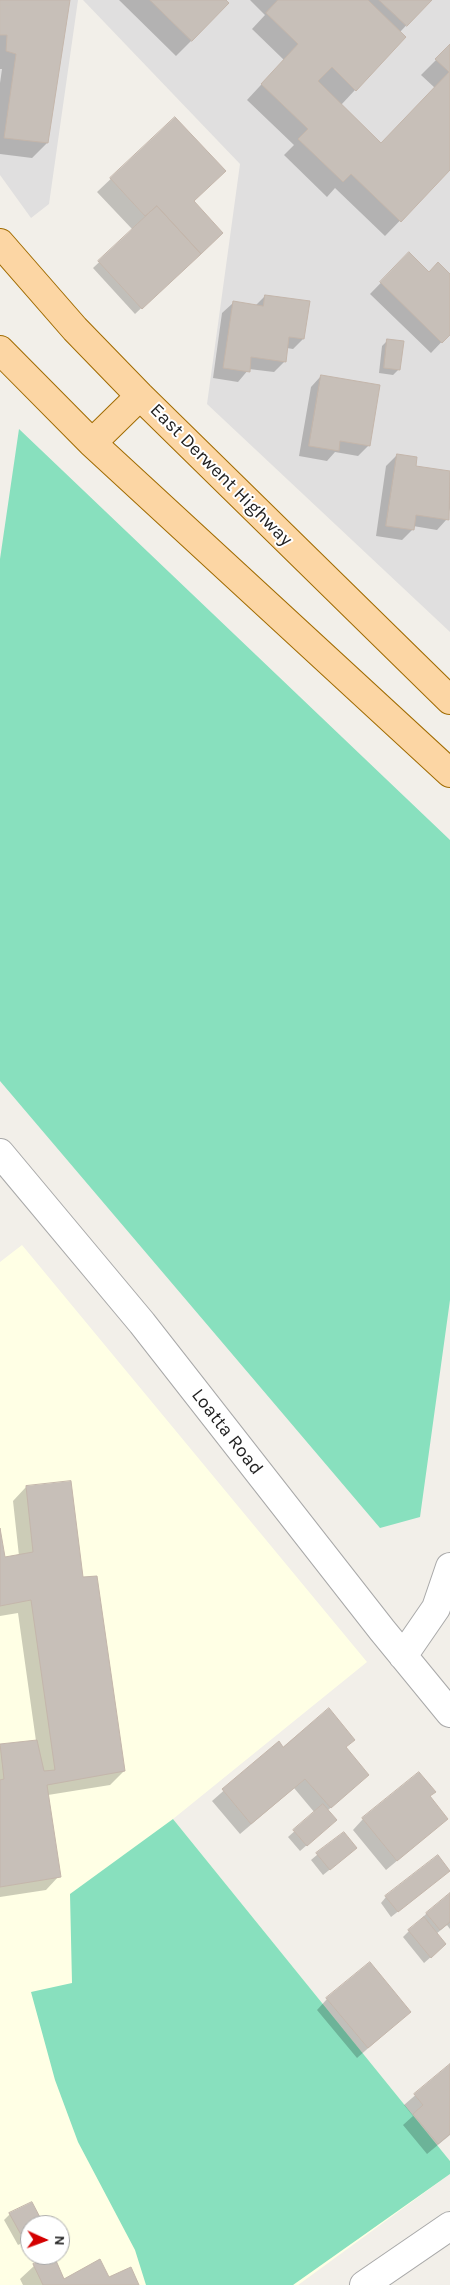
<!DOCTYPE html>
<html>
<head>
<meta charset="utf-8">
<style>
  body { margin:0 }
  #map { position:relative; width:450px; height:2285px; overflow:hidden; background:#f2efe9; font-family:Karla,sans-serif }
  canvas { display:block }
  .north { position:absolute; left:20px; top:2215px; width:50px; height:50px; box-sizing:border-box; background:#fff; border:1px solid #a7a7a7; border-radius:50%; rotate:92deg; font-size:14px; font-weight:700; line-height:20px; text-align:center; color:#222 }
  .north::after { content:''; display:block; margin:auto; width:18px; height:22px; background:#d40000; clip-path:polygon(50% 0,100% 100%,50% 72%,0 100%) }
</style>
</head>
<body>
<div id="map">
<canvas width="450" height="2285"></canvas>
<div class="north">N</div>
</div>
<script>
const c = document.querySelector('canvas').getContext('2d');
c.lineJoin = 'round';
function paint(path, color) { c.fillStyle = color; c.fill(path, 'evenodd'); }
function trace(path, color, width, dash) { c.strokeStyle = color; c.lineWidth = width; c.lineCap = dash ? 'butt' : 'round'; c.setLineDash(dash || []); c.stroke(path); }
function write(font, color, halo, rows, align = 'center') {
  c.font = font + ' Karla,sans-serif'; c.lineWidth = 4; c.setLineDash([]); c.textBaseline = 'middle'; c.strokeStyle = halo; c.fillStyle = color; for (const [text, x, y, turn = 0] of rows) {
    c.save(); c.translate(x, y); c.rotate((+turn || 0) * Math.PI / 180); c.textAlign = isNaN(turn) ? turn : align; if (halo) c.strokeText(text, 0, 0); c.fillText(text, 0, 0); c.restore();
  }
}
paint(new Path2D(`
  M 0,0 L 78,0 L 49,204 L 31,218 L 0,175 Z
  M 83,0 L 450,0 L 450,632 L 207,404 L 240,164 Z`), '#e0dfdf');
paint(new Path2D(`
  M 22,1245 L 367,1662 L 173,1819 L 450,2161 L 450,2174 L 298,2285 L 0,2285 L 0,1262 ZM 30,2225 L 60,2225 L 60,2255 L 30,2255 Z`), '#ffffe5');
paint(new Path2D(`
  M 19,429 L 450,840 L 450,1300 L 420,1517 L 380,1528 L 0,1081 L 0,559 Z
  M 173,1819 L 450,2161 L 450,2174 L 293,2285 L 146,2285 L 135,2250 L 78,2142 L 55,2080 L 31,1992 L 72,1983 L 70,1894 Z`), '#88e0be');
paint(new Path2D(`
  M 0,0 L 69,0 L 47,143 L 32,158 L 0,154 L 0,83 L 2,69 L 0,69 Z
  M 119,0 L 224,0 L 192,40 L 176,56 Z
  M 250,0 L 430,0 L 400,32 L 355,90 L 341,105 L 381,144 L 435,88 L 421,75 L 450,46 L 450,169 L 385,236 L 335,188 L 327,197 L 284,155 L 294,145 L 247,100 L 284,60 L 252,29 L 265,15 Z
  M 175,118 L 193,201 L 186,266 L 135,314 L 93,268 L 133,230 L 97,192 Z
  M 409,254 L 429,273 L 450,275 L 450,333 L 431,353 L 370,294 Z
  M 265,296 L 303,339 L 293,349 L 287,348 L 285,361 L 274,372 L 249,369 L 238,382 L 213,378 L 222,313 L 233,303 L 255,306 Z
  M 388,340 L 399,369 L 393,375 L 379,373 L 382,346 Z
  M 321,376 L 369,445 L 358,456 L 335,452 L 327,461 L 299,456 L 311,387 Z
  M 397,455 L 414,468 L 450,473 L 450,508 L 447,519 L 437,530 L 413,526 L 413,529 L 402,540 L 376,536 L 386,466 Z
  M 26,1487 L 82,1579 L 124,1771 L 110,1785 L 48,1795 L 59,1876 L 46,1890 L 0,1897 L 0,1746 L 36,1741 L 18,1613 L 0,1616 L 0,1530 L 4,1559 L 19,1556 L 13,1501 Z
  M 278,1743 L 282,1749 L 345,1748 L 368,1775 L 327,1811 L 329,1826 L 300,1851 L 288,1837 L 315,1813 L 294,1788 L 240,1834 L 212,1801 Z
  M 434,1792 L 429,1797 L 447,1819 L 386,1870 L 353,1830 L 363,1819 Z
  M 343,1833 L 349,1854 L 323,1875 L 311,1860 Z
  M 443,1876 L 391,1917 L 381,1903 L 386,1897 Z
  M 450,1895 L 450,1929 L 447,1925 L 436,1934 L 439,1950 L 424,1963 L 403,1937 L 426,1914 Z
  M 327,1999 L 398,2022 L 357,2058 L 317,2010 Z
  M 450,2065 L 450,2135 L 427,2154 L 403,2125 L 413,2116 L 404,2105 Z
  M 10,2214 L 42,2225 L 30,2225 L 30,2239 L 18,2245 L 4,2220 Z
  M 34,2266 L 64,2281 L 137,2285 L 23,2285 L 20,2279 Z`), '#0003');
const building = new Path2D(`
  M 0,0 L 70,0 L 48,143 L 4,138 L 16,54 L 6,51 L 7,35 L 0,35 Z
  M 150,0 L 226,0 L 229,3 L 192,41 Z
  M 278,0 L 368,0 L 406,37 L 356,91 L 332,67 L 318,81 L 381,143 L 449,72 L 435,59 L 450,44 L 450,170 L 401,222 L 351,174 L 343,182 L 298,139 L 308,129 L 261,84 L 298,44 L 266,13 Z
  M 379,0 L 432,0 L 407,26 Z
  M 175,117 L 226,171 L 194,201 L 223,233 L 201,254 L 157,206 L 145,216 L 110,178 Z
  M 157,206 L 201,254 L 142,309 L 98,261 Z
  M 409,252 L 429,272 L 438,262 L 450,274 L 450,335 L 442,343 L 380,282 Z
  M 265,295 L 310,301 L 304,339 L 289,337 L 286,362 L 251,357 L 250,372 L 223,368 L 233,301 L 263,306 Z
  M 387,339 L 404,341 L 400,370 L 384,368 Z
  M 321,375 L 380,385 L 370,446 L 340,441 L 339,451 L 309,446 Z
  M 397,454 L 417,457 L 416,466 L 450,471 L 449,520 L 416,515 L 414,530 L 386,526 Z
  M 71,1481 L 83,1577 L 97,1576 L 125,1771 L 47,1785 L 61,1877 L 0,1887 L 0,1780 L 4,1779 L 0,1744 L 37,1740 L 44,1771 L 55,1770 L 31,1600 L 0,1606 L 0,1528 L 5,1557 L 33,1552 L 26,1486 Z
  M 329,1708 L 355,1740 L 346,1747 L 369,1775 L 331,1808 L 305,1779 L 251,1824 L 222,1789 L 279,1741 L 283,1747 Z
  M 419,1772 L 436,1792 L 430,1796 L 448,1819 L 397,1861 L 362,1818 Z
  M 323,1804 L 337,1820 L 307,1846 L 293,1830 Z
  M 344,1832 L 357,1848 L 330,1870 L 316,1853 Z
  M 438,1855 L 450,1871 L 398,1912 L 385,1896 Z
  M 450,1893 L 450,1922 L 440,1930 L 426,1913 Z
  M 424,1917 L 446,1944 L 431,1958 L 408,1930 Z
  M 370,1962 L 411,2012 L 368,2048 L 326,1998 Z
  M 450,2064 L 450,2134 L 438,2144 L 413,2114 L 423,2105 L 414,2094 Z
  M 32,2202 L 44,2225 L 30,2225 L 30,2237 L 24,2240 L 9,2213 Z
  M 54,2256 L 64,2279 L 100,2259 L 109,2277 L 131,2267 L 139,2285 L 43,2285 L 33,2264 Z`);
paint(building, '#c7bfb8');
trace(building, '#c4b6ab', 1);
const minor = new Path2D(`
  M 0,1153 L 142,1323 L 382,1630 L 450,1713
  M 403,1656 L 436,1608 L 450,1567
  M 364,2285 L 450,2226`);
const primary = new Path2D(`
  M 0,243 L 75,329 L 140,396 L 450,700
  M 0,350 L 92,443 L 450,773
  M 92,443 L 140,396`);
trace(minor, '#a9a9a9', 30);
trace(primary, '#a06b00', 30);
trace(minor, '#fff', 28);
trace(primary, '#fcd6a4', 28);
write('19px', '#222', '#fff', [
  ["East Derwent Highway",221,475,45],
  ["Loatta Road",227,1432,52]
]);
</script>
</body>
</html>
